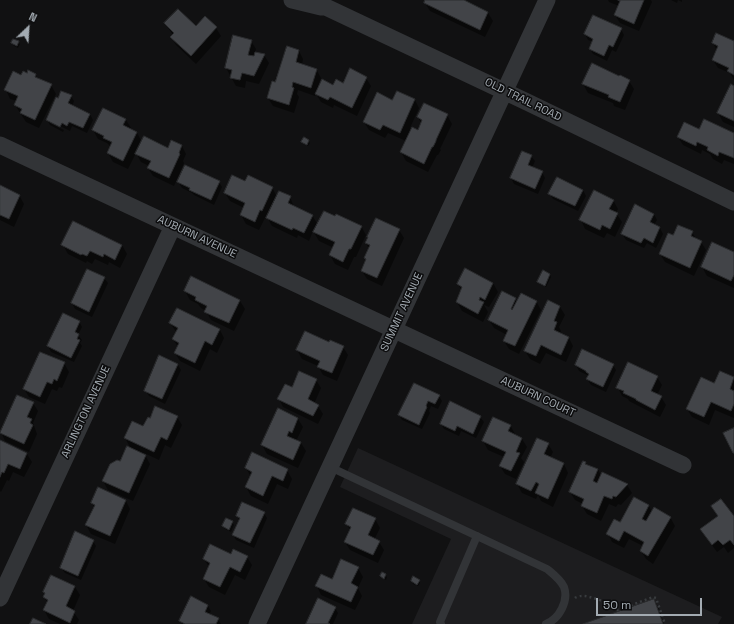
<!DOCTYPE html>
<html>
<head>
<meta charset="utf-8">
<style>
  body { margin:0 }
  #map { position:relative; width:734px; height:624px; overflow:hidden; background:#111112; font-family:"Space Grotesk",sans-serif }
  canvas { display:block }
  .north { position:absolute; left:8px; top:8px; width:40px; height:40px; -webkit-text-stroke:3px #0c0c0d; paint-order:stroke; rotate:25deg; font-size:11px; font-weight:700; line-height:16px; text-align:center; color:#a3abb2 }
  .north::after { content:''; display:block; margin:auto; width:14px; height:18px; background:#a3abb2; clip-path:polygon(50% 0,100% 100%,50% 72%,0 100%) }
  .scale { position:absolute; left:596px; top:598px; width:106px; height:18px; box-sizing:border-box; border:2px solid #a3abb2; border-top:0; padding-left:5px; font-size:12px; line-height:14px; white-space:nowrap; color:#a3abb2; -webkit-text-stroke:3px #0c0c0d; paint-order:stroke }
</style>
</head>
<body>
<div id="map">
<canvas width="734" height="624"></canvas>
<div class="north">N</div>
<div class="scale">50 m</div>
</div>
<script>
const c = document.querySelector('canvas').getContext('2d');
c.lineJoin = 'round';
function paint(path, color) { c.fillStyle = color; c.fill(path, 'evenodd'); }
function trace(path, color, width, dash) { c.strokeStyle = color; c.lineWidth = width; c.lineCap = dash ? 'butt' : 'round'; c.setLineDash(dash || []); c.stroke(path); }
function write(font, color, halo, rows, align = 'center') {
  c.font = font + ' "Space Grotesk",sans-serif'; c.lineWidth = 3; c.setLineDash([]); c.textBaseline = 'middle'; c.strokeStyle = halo; c.fillStyle = color; for (const [text, x, y, turn = 0] of rows) {
    c.save(); c.translate(x, y); c.rotate((+turn || 0) * Math.PI / 180); c.textAlign = isNaN(turn) ? turn : align; if (halo) c.strokeText(text, 0, 0); c.fillText(text, 0, 0); c.restore();
  }
}
paint(new Path2D(`
  M 358,448 L 722,617 L 718,624 L 412,624 L 451,539 L 340,487 Z`), '#1d1d1f');
paint(new Path2D(`
  M 426,0 L 462,0 L 488,13 L 493,21 L 485,37 L 430,11 L 425,3 Z
  M 608,0 L 651,0 L 652,2 L 639,31 L 620,23 L 615,15 L 619,6 L 609,2 Z
  M 671,0 L 682,0 L 682,2 L 678,0 L 677,3 Z
  M 205,17 L 216,28 L 221,36 L 196,64 L 176,45 L 171,37 L 173,35 L 165,23 L 196,27 Z
  M 621,29 L 624,35 L 616,52 L 612,50 L 607,61 L 593,54 L 590,49 L 593,42 L 588,40 L 585,34 Z
  M 234,36 L 251,41 L 256,49 L 255,53 L 264,55 L 269,63 L 259,84 L 246,81 L 245,88 L 236,86 L 226,68 Z
  M 18,42 L 20,44 L 18,48 L 14,46 L 12,43 Z
  M 734,42 L 734,80 L 730,73 L 718,68 L 713,60 L 717,51 L 713,43 Z
  M 299,51 L 303,59 L 302,65 L 316,69 L 321,78 L 318,86 L 334,86 L 366,78 L 371,86 L 357,116 L 334,105 L 333,108 L 321,102 L 316,94 L 315,96 L 298,90 L 297,94 L 299,97 L 294,113 L 273,106 L 268,98 L 276,83 Z
  M 35,75 L 38,79 L 51,85 L 56,94 L 39,128 L 26,122 L 15,105 L 17,101 L 10,99 L 6,90 L 22,76 Z
  M 629,81 L 634,89 L 625,110 L 614,106 L 613,103 L 588,93 L 583,84 Z
  M 734,87 L 734,127 L 723,122 L 718,113 Z
  M 71,96 L 74,101 L 72,106 L 90,114 L 93,120 L 87,133 L 72,126 L 70,131 L 50,121 L 50,123 L 64,130 L 63,132 L 50,125 L 47,120 L 58,99 Z
  M 415,100 L 419,108 L 410,128 L 418,131 L 421,123 L 418,117 L 447,115 L 452,124 L 440,149 L 441,150 L 438,155 L 437,155 L 428,172 L 406,161 L 401,152 L 406,141 L 388,133 L 385,138 L 369,130 L 364,122 L 393,101 Z
  M 103,109 L 126,120 L 131,128 L 130,130 L 137,133 L 142,142 L 168,149 L 182,146 L 186,154 L 183,161 L 184,163 L 174,186 L 153,176 L 148,168 L 149,166 L 141,162 L 136,153 L 128,169 L 113,162 L 108,153 L 111,147 L 107,143 L 98,139 L 93,130 Z
  M 700,131 L 734,134 L 734,164 L 724,160 L 722,164 L 713,159 L 710,154 L 702,150 L 701,154 L 683,145 L 678,137 Z
  M 308,141 L 310,143 L 308,146 L 302,142 Z
  M 531,156 L 535,161 L 532,168 L 542,172 L 545,178 L 538,194 L 514,184 L 511,178 Z
  M 178,182 L 219,182 L 222,187 L 214,205 L 194,195 L 192,193 L 182,188 Z
  M 245,182 L 272,187 L 277,197 L 290,197 L 294,207 L 312,215 L 318,225 L 361,226 L 366,235 L 356,257 L 354,257 L 348,270 L 335,264 L 330,255 L 334,248 L 319,241 L 313,231 L 309,241 L 298,235 L 297,238 L 272,226 L 267,217 L 266,219 L 265,218 L 259,230 L 246,224 L 241,215 L 244,208 L 230,201 L 225,193 Z
  M 0,186 L 19,195 L 24,204 L 14,227 L 0,220 Z
  M 583,190 L 586,196 L 578,211 L 553,199 L 550,194 Z
  M 613,200 L 618,209 L 616,213 L 622,222 L 615,237 L 607,233 L 604,238 L 585,229 L 581,220 Z
  M 654,214 L 657,220 L 654,225 L 660,228 L 663,234 L 656,248 L 647,243 L 644,248 L 626,240 L 622,234 Z
  M 399,230 L 404,238 L 382,286 L 367,279 L 362,271 L 367,261 L 365,258 L 369,249 L 366,243 Z
  M 692,232 L 696,239 L 701,242 L 706,250 L 694,276 L 665,262 L 660,254 L 674,237 Z
  M 63,245 L 122,245 L 127,254 L 120,268 L 109,262 L 108,265 L 95,259 L 92,264 L 87,261 L 86,263 L 68,254 Z
  M 734,253 L 734,288 L 707,276 L 702,267 Z
  M 466,269 L 493,283 L 498,292 L 489,307 L 484,305 L 488,312 L 483,322 L 462,311 L 457,302 L 462,291 L 458,284 Z
  M 550,275 L 551,277 L 546,287 L 540,284 L 538,282 Z
  M 104,278 L 108,283 L 92,317 L 75,309 L 72,303 Z
  M 192,278 L 240,301 L 245,309 L 234,331 L 211,320 L 206,311 L 201,308 L 198,304 L 190,300 L 185,291 Z
  M 515,299 L 517,303 L 536,301 L 541,310 L 519,354 L 509,349 L 504,341 L 507,335 L 494,328 L 489,320 Z
  M 560,307 L 565,315 L 559,327 L 561,331 L 560,334 L 569,338 L 573,346 L 566,362 L 546,353 L 540,364 L 530,359 L 525,351 Z
  M 79,321 L 82,327 L 78,335 L 82,340 L 80,343 L 82,346 L 74,362 L 51,352 L 48,346 Z
  M 170,323 L 220,330 L 224,338 L 217,353 L 210,349 L 200,371 L 180,361 L 175,353 L 178,347 L 173,339 L 177,333 Z
  M 343,347 L 348,355 L 337,381 L 323,375 L 318,366 L 302,359 L 297,350 Z
  M 160,357 L 178,365 L 181,370 L 165,404 L 149,396 L 146,391 Z
  M 64,363 L 69,372 L 62,388 L 59,387 L 57,391 L 52,389 L 45,404 L 29,397 L 24,389 Z
  M 576,365 L 613,365 L 616,370 L 606,392 L 591,385 L 587,379 L 589,376 L 579,371 Z
  M 720,372 L 734,378 L 734,418 L 715,410 L 709,425 L 692,417 L 687,409 L 715,384 Z
  M 657,377 L 662,385 L 657,395 L 661,397 L 666,405 L 660,417 L 629,401 L 628,399 L 622,396 L 618,388 Z
  M 316,380 L 321,388 L 314,404 L 318,406 L 323,414 L 318,424 L 283,407 L 279,399 L 292,388 Z
  M 439,396 L 442,401 L 438,409 L 431,406 L 429,411 L 430,413 L 422,429 L 402,420 L 399,415 L 406,398 Z
  M 33,403 L 38,411 L 33,423 L 37,434 L 29,452 L 5,441 L 1,432 Z
  M 177,417 L 182,425 L 171,448 L 165,445 L 159,460 L 144,453 L 150,464 L 133,501 L 108,490 L 103,481 L 131,449 L 125,438 L 144,427 L 151,419 Z
  M 480,417 L 484,422 L 476,438 L 461,431 L 459,436 L 444,429 L 441,424 Z
  M 298,419 L 303,427 L 296,441 L 301,443 L 306,451 L 298,468 L 267,454 L 262,445 Z
  M 510,425 L 515,434 L 514,435 L 522,439 L 527,447 L 521,458 L 524,462 L 516,479 L 505,474 L 500,466 L 504,457 L 488,450 L 483,441 Z
  M 0,441 L 27,454 L 32,462 L 24,477 L 13,472 L 9,481 L 7,480 L 1,492 L 0,491 Z
  M 548,444 L 553,452 L 550,458 L 564,464 L 568,473 L 553,507 L 541,501 L 538,495 L 536,499 L 522,493 L 517,484 Z
  M 585,463 L 586,465 L 598,469 L 601,476 L 602,473 L 627,485 L 632,493 L 621,505 L 618,504 L 616,507 L 609,504 L 601,521 L 587,514 L 582,506 L 583,504 L 575,500 L 570,492 Z
  M 246,468 L 287,470 L 292,479 L 288,489 L 277,484 L 268,504 L 251,496 L 246,487 L 251,477 Z
  M 99,489 L 126,501 L 130,509 L 115,544 L 91,534 L 86,525 L 94,507 L 92,503 Z
  M 649,506 L 652,512 L 670,517 L 675,526 L 653,564 L 646,559 L 641,551 L 643,546 L 629,539 L 624,548 L 612,542 L 608,534 Z
  M 712,506 L 734,518 L 734,548 L 728,553 L 724,547 L 717,552 L 701,530 L 718,517 Z
  M 264,513 L 267,518 L 254,548 L 236,540 L 233,535 L 240,521 L 237,516 Z
  M 375,519 L 380,528 L 374,540 L 379,542 L 384,550 L 378,563 L 350,550 L 345,542 L 350,531 L 347,524 Z
  M 232,522 L 234,525 L 231,532 L 225,529 L 223,526 Z
  M 93,541 L 96,546 L 81,580 L 65,573 L 61,568 Z
  M 232,555 L 247,557 L 252,565 L 245,580 L 235,575 L 225,595 L 209,587 L 204,579 L 209,567 L 204,559 Z
  M 358,568 L 363,577 L 358,588 L 362,596 L 355,610 L 321,595 L 317,586 L 332,580 Z
  M 382,573 L 387,577 L 386,580 L 381,576 Z
  M 52,576 L 75,587 L 80,595 L 73,611 L 79,620 L 77,624 L 60,624 L 49,619 L 44,610 L 48,603 L 44,597 L 45,595 L 44,592 Z
  M 419,580 L 420,583 L 418,586 L 413,584 L 412,581 Z
  M 191,598 L 208,606 L 211,611 L 209,615 L 218,619 L 221,624 L 182,624 L 180,621 Z
  M 654,600 L 659,608 L 664,624 L 586,624 Z
  M 335,608 L 338,613 L 333,624 L 307,624 Z`), '#0007');
const building = new Path2D(`
  M 425,0 L 464,0 L 488,12 L 480,30 L 424,3 Z
  M 618,0 L 644,0 L 634,24 L 614,15 L 620,1 Z
  M 178,9 L 196,26 L 205,16 L 217,27 L 191,56 L 170,37 L 174,33 L 164,23 Z
  M 593,15 L 622,28 L 613,47 L 609,45 L 604,56 L 589,49 L 593,39 L 584,34 Z
  M 716,33 L 734,41 L 734,75 L 727,71 L 729,68 L 712,60 L 718,46 L 712,43 Z
  M 233,35 L 252,40 L 248,55 L 254,56 L 255,52 L 265,54 L 254,76 L 242,73 L 240,80 L 230,78 L 232,70 L 225,68 Z
  M 13,39 L 19,41 L 17,46 L 11,43 Z
  M 287,46 L 299,50 L 296,62 L 317,69 L 311,88 L 293,82 L 292,87 L 294,88 L 289,105 L 267,98 L 272,81 L 275,82 Z
  M 592,63 L 619,76 L 620,75 L 630,80 L 620,102 L 608,97 L 609,95 L 582,84 Z
  M 350,68 L 367,77 L 352,108 L 330,97 L 328,100 L 315,94 L 322,79 L 333,85 L 336,79 L 343,83 Z
  M 28,70 L 36,74 L 35,77 L 52,84 L 35,120 L 20,113 L 22,109 L 14,105 L 18,96 L 4,90 L 13,71 L 21,75 L 23,71 L 27,73 Z
  M 731,84 L 734,86 L 734,121 L 717,113 Z
  M 61,91 L 72,95 L 68,103 L 90,114 L 83,128 L 69,122 L 67,126 L 62,123 L 60,127 L 46,120 L 56,97 L 58,98 Z
  M 397,91 L 415,99 L 400,133 L 383,125 L 380,130 L 363,122 L 377,92 L 392,100 Z
  M 424,103 L 448,114 L 436,140 L 436,141 L 433,147 L 432,147 L 424,164 L 400,152 L 412,127 L 418,130 L 422,120 L 417,117 Z
  M 103,108 L 126,119 L 123,125 L 137,132 L 123,161 L 107,153 L 112,142 L 103,138 L 104,136 L 92,130 Z
  M 704,119 L 734,133 L 734,158 L 719,152 L 718,156 L 707,150 L 708,147 L 697,142 L 696,146 L 677,137 L 684,122 L 699,129 Z
  M 144,136 L 168,148 L 171,140 L 182,145 L 179,153 L 180,154 L 169,178 L 147,168 L 151,161 L 135,154 Z
  M 304,137 L 309,140 L 307,145 L 301,142 Z
  M 522,151 L 532,155 L 528,165 L 543,171 L 535,189 L 510,178 Z
  M 185,165 L 220,181 L 211,200 L 189,190 L 190,188 L 177,182 Z
  M 232,175 L 245,181 L 248,175 L 273,187 L 262,211 L 260,210 L 255,222 L 240,215 L 245,203 L 224,193 Z
  M 557,177 L 583,190 L 575,206 L 548,194 Z
  M 0,185 L 20,195 L 9,219 L 0,215 Z
  M 594,190 L 614,200 L 609,209 L 618,213 L 610,229 L 602,225 L 600,230 L 579,220 Z
  M 279,191 L 291,196 L 288,203 L 313,215 L 304,233 L 293,228 L 292,230 L 266,218 Z
  M 635,204 L 654,214 L 650,222 L 660,227 L 653,243 L 644,238 L 641,243 L 621,234 Z
  M 324,211 L 335,216 L 336,214 L 362,226 L 351,249 L 349,249 L 343,262 L 329,255 L 335,242 L 313,232 Z
  M 376,218 L 400,229 L 377,278 L 361,271 L 366,259 L 364,258 L 370,245 L 365,243 L 368,237 L 367,237 Z
  M 73,221 L 122,245 L 115,260 L 104,254 L 103,257 L 90,251 L 87,256 L 82,254 L 81,255 L 61,245 Z
  M 678,225 L 693,231 L 691,236 L 702,241 L 690,268 L 659,254 L 668,233 L 673,235 Z
  M 712,242 L 734,252 L 734,275 L 731,281 L 701,267 Z
  M 465,268 L 493,283 L 485,300 L 480,297 L 479,300 L 484,302 L 478,314 L 456,302 L 462,287 L 457,284 Z
  M 87,269 L 105,277 L 89,312 L 71,303 Z
  M 543,270 L 550,274 L 545,286 L 537,282 Z
  M 191,276 L 240,300 L 229,323 L 204,312 L 207,306 L 195,300 L 196,297 L 184,291 Z
  M 502,291 L 516,298 L 511,309 L 512,310 L 521,293 L 537,301 L 515,346 L 503,341 L 508,330 L 488,320 Z
  M 548,300 L 560,306 L 554,321 L 557,322 L 554,330 L 569,337 L 561,355 L 541,345 L 536,356 L 524,351 Z
  M 177,308 L 220,329 L 212,345 L 205,341 L 195,363 L 174,353 L 179,343 L 172,339 L 178,328 L 169,323 Z
  M 63,313 L 80,321 L 75,332 L 79,334 L 77,339 L 80,340 L 71,358 L 47,346 Z
  M 305,331 L 329,342 L 330,340 L 344,346 L 332,373 L 317,367 L 320,361 L 296,350 Z
  M 582,349 L 614,364 L 603,387 L 586,379 L 589,374 L 586,372 L 586,371 L 575,365 Z
  M 40,352 L 65,362 L 57,381 L 54,379 L 52,384 L 47,382 L 40,397 L 23,389 Z
  M 159,355 L 178,364 L 162,399 L 144,391 Z
  M 628,362 L 658,376 L 651,391 L 662,396 L 655,410 L 636,400 L 636,399 L 623,393 L 624,391 L 616,388 Z
  M 299,371 L 317,379 L 308,399 L 319,405 L 313,416 L 277,399 L 285,384 L 292,387 Z
  M 720,371 L 734,377 L 730,389 L 734,391 L 734,404 L 731,411 L 711,402 L 704,417 L 686,409 L 701,377 L 714,383 Z
  M 414,383 L 440,395 L 435,404 L 428,401 L 426,406 L 427,407 L 419,425 L 398,415 Z
  M 17,395 L 34,402 L 27,417 L 32,419 L 30,423 L 33,425 L 24,444 L 0,433 Z
  M 450,401 L 481,416 L 473,434 L 457,426 L 455,431 L 440,424 Z
  M 155,406 L 178,416 L 167,440 L 161,437 L 154,452 L 124,438 L 132,421 L 143,426 L 148,417 L 150,418 Z
  M 278,408 L 298,418 L 292,433 L 289,431 L 287,436 L 301,442 L 293,460 L 261,445 Z
  M 493,417 L 511,425 L 508,431 L 522,438 L 516,452 L 520,453 L 511,471 L 499,466 L 506,452 L 482,441 Z
  M 734,428 L 734,453 L 733,453 L 723,433 Z
  M 537,438 L 549,443 L 544,454 L 564,463 L 548,499 L 535,493 L 539,484 L 536,482 L 531,491 L 516,484 Z
  M 0,440 L 27,453 L 20,469 L 8,464 L 4,473 L 2,472 L 0,477 Z
  M 127,446 L 146,455 L 129,493 L 102,481 L 110,464 L 117,460 L 120,461 Z
  M 252,452 L 288,469 L 283,481 L 272,476 L 263,496 L 245,487 L 252,472 L 245,468 Z
  M 583,461 L 586,462 L 585,464 L 598,469 L 593,481 L 597,483 L 602,472 L 628,484 L 616,497 L 613,496 L 612,499 L 604,496 L 597,513 L 581,506 L 584,499 L 569,492 Z
  M 98,487 L 126,500 L 110,536 L 85,525 L 95,505 L 91,503 Z
  M 634,497 L 649,505 L 642,519 L 646,521 L 654,507 L 671,517 L 648,556 L 640,551 L 644,542 L 624,531 L 619,541 L 606,534 L 614,519 L 620,522 Z
  M 721,499 L 734,516 L 734,545 L 730,540 L 723,545 L 718,540 L 712,545 L 700,529 L 718,516 L 711,506 Z
  M 242,502 L 265,512 L 250,543 L 232,535 L 240,518 L 236,516 Z
  M 353,508 L 376,518 L 368,535 L 380,541 L 373,555 L 344,542 L 351,527 L 345,524 Z
  M 226,518 L 233,521 L 229,530 L 222,526 Z
  M 75,531 L 94,540 L 78,576 L 60,568 Z
  M 210,544 L 231,554 L 233,549 L 248,556 L 240,572 L 230,567 L 220,587 L 203,579 L 210,563 L 203,559 Z
  M 341,559 L 359,567 L 351,583 L 358,587 L 351,602 L 315,586 L 321,574 L 332,579 Z
  M 382,572 L 386,574 L 384,579 L 380,576 Z
  M 51,575 L 75,586 L 66,606 L 75,611 L 70,623 L 43,610 L 48,600 L 43,597 L 45,593 L 43,592 Z
  M 413,576 L 420,580 L 417,585 L 411,581 Z
  M 191,596 L 208,605 L 205,612 L 219,618 L 216,624 L 185,624 L 179,621 Z
  M 318,598 L 336,607 L 328,623 L 330,624 L 306,624 Z
  M 654,599 L 663,624 L 583,624 Z
  M 33,618 L 46,624 L 30,624 Z`);
paint(building, '#424448');
trace(building, '#2b2c2e', 1);
trace(new Path2D(`
  M 575,598 C 576,597 579,596 581,596 C 589,595 612,604 618,610 L 653,597 L 656,598 L 665,624`), '#383b3e', 2.5, [2, 3]);
trace(new Path2D(`
  M 330,467 L 547,569 C 553,574 560,579 564,587 C 569,601 559,619 546,624
  M 441,624 L 440,622 L 477,536`), '#323437', 8);
trace(new Path2D(`
  M 292,0 L 321,7
  M 311,0 L 527,102 L 734,202
  M 0,145 L 683,465
  M 0,598 L 173,226
  M 257,624 L 547,0`), '#323437', 17);
write('11px', '#a3abb2', '#0c0c0d', [
  ["OLD TRAIL ROAD",523,100,26],
  ["AUBURN AVENUE",197,237,25],
  ["SUMMIT AVENUE",402,312,-65],
  ["AUBURN COURT",538,397,25],
  ["ARLINGTON AVENUE",86,412,-65]
]);
</script>
</body>
</html>
